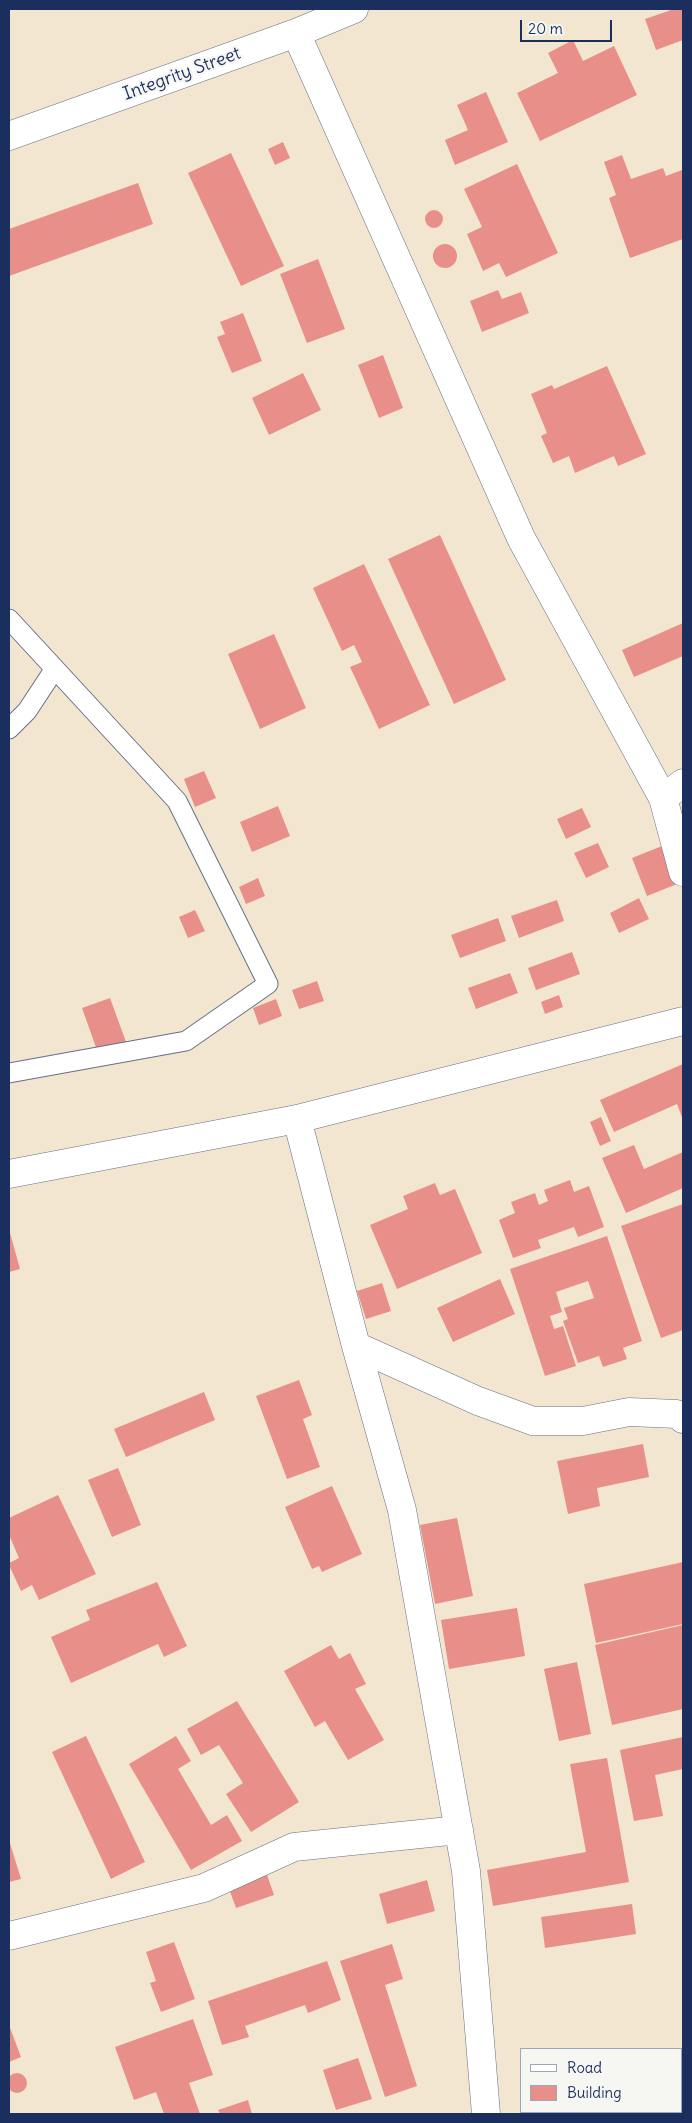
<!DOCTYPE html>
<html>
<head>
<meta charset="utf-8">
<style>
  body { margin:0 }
  #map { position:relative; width:692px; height:2123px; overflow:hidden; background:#f2e6d0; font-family:Delius,sans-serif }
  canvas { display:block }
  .frame { position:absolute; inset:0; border:10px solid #1b2f5e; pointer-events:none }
  .legend { position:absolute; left:520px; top:2048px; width:162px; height:65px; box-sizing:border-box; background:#f6f6f2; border:1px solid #9ea6b7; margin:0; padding:6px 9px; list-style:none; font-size:15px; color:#1b2f5e }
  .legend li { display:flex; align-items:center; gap:10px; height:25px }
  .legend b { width:25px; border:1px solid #9ea6b7 }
  .scale { position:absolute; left:520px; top:20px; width:92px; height:22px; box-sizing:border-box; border:2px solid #1b2f5e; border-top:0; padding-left:6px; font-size:15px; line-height:18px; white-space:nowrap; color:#1b2f5e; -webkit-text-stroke:4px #f6f6f2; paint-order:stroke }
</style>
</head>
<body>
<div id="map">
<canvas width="692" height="2123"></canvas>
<div class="frame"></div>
<ul class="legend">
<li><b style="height:6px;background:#fff"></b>Road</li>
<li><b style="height:14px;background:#e98f89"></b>Building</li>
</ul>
<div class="scale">20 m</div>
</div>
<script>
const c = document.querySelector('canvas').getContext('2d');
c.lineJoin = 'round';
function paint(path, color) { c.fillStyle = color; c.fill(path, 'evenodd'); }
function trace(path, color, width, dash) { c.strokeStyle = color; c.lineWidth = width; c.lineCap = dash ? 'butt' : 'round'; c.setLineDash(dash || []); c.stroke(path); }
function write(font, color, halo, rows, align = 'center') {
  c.font = font + ' Delius,sans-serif'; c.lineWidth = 4.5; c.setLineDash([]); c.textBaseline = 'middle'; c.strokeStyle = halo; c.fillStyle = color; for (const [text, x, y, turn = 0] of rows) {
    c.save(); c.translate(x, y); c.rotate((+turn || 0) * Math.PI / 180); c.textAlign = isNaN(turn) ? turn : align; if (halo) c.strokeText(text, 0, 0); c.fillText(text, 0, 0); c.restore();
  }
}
paint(new Path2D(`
  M 674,9 L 683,9 L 683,40 L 656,50 L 645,19 Z
  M 573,40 L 583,61 L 614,46 L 637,95 L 540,141 L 517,93 L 558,73 L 548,53 Z
  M 486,92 L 508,142 L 455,165 L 445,140 L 468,130 L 457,105 Z
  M 283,142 L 290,158 L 275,165 L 268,149 Z
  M 231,153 L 284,266 L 241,286 L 188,173 Z
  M 622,155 L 631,179 L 663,168 L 666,176 L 682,170 L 683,239 L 630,258 L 609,198 L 616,195 L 604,162 Z
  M 517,164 L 558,253 L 506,277 L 499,263 L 483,271 L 467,234 L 482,227 L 464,189 Z
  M 138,183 L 153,224 L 9,276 L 9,229 Z
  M425 219a9 9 0 1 1 18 0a9 9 0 1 1-18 0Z
  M433 256a12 12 0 1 1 24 0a12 12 0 1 1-24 0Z
  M 318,259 L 345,329 L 307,343 L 280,274 Z
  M 498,290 L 502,299 L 521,292 L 529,313 L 482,332 L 470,301 Z
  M 243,313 L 262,361 L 232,373 L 217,337 L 225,334 L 220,322 Z
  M 383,355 L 403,408 L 379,418 L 358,365 Z
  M 607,366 L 646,454 L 618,466 L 614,456 L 575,473 L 569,456 L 553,463 L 541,436 L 547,433 L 531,394 L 552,385 L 554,389 Z
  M 303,373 L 321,410 L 269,435 L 252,398 Z
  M 440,535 L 506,680 L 454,704 L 388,559 Z
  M 364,564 L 430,705 L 379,729 L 350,667 L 362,662 L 354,645 L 342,651 L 313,588 Z
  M 683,623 L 683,656 L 634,677 L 622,650 Z
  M 274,634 L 306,708 L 260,729 L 228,654 Z
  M 204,771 L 216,798 L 195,807 L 184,779 Z
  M 278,806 L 290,836 L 252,852 L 240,822 Z
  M 582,808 L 591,827 L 566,839 L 557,819 Z
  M 598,843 L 609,867 L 586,878 L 574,853 Z
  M 662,846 L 677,884 L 647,896 L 632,858 Z
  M 258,878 L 265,896 L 246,904 L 239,887 Z
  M 639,898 L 649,919 L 619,933 L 610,913 Z
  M 557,900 L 564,921 L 519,938 L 511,916 Z
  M 195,910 L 205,931 L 188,938 L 179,917 Z
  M 498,918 L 506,941 L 460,958 L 451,935 Z
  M 572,952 L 580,974 L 536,990 L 528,968 Z
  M 510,973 L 518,993 L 476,1009 L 468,988 Z
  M 317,981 L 324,1001 L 299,1009 L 292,990 Z
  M 559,995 L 563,1007 L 545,1014 L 541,1002 Z
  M 110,998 L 126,1042 L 98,1053 L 82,1008 Z
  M 276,999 L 282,1016 L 259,1025 L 253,1008 Z
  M 683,1064 L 683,1120 L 677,1104 L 614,1132 L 600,1100 Z
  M 601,1117 L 611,1141 L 600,1146 L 590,1122 Z
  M 634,1145 L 644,1169 L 683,1152 L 683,1188 L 626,1213 L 602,1158 Z
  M 570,1180 L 574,1192 L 589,1186 L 604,1227 L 578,1237 L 574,1227 L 538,1240 L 541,1248 L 513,1258 L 499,1220 L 515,1213 L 511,1202 L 535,1193 L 539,1205 L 548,1201 L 544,1190 Z
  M 435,1183 L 440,1195 L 455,1189 L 482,1253 L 397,1289 L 370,1225 L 408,1209 L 403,1196 Z
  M 683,1204 L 683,1330 L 661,1338 L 621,1226 Z
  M 9,1229 L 20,1269 L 9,1272 Z
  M 607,1236 L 642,1341 L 623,1348 L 627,1359 L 603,1367 L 599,1356 L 578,1363 L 563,1321 L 568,1319 L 564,1308 L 594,1298 L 588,1281 L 556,1292 L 562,1312 L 550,1316 L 554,1329 L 563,1326 L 576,1366 L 545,1376 L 510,1269 Z
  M 500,1279 L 515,1314 L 453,1342 L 437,1308 Z
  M 382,1283 L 391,1311 L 366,1319 L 357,1291 Z
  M 299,1380 L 312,1415 L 303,1419 L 320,1467 L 287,1479 L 256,1396 Z
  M 204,1392 L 215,1420 L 126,1457 L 114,1429 Z
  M 643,1444 L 649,1477 L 597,1488 L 600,1506 L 568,1514 L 557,1461 Z
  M 118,1468 L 141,1525 L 112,1537 L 88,1480 Z
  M 332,1486 L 362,1554 L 322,1572 L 319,1566 L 312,1569 L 285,1507 Z
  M 58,1495 L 96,1574 L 39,1600 L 32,1585 L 21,1591 L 9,1565 L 9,1563 L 19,1558 L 9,1535 L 9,1518 Z
  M 457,1518 L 473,1596 L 435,1604 L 420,1525 Z
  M 683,1562 L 683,1624 L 596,1643 L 584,1584 Z
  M 157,1582 L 187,1646 L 164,1657 L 158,1644 L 71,1683 L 51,1637 L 90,1620 L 86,1610 Z
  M 517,1608 L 525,1656 L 449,1669 L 441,1620 Z
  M 683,1625 L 683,1709 L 612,1725 L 595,1645 Z
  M 331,1645 L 339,1659 L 350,1653 L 366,1684 L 355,1689 L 384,1740 L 348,1760 L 325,1721 L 315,1727 L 284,1671 Z
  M 577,1662 L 591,1734 L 559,1741 L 544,1669 Z
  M 237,1701 L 299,1802 L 251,1832 L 226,1794 L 243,1783 L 219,1745 L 201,1755 L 187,1729 Z
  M 86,1736 L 145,1862 L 111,1879 L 52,1752 Z
  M 176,1736 L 191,1761 L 178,1769 L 211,1825 L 227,1815 L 242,1841 L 191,1870 L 129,1764 Z
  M 683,1737 L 683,1769 L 655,1775 L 663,1816 L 634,1821 L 620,1750 Z
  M 607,1758 L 629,1882 L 493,1906 L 487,1870 L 586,1852 L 570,1764 Z
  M 9,1840 L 21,1879 L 9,1882 Z
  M 266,1872 L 274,1895 L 236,1908 L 228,1886 Z
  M 427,1880 L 435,1911 L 387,1924 L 379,1894 Z
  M 632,1904 L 636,1934 L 545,1948 L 541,1917 Z
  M 174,1942 L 195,1999 L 161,2012 L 150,1983 L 156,1981 L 146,1952 Z
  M 392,1944 L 403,1979 L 385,1985 L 417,2086 L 385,2097 L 340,1961 Z
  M 327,1961 L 341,2000 L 308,2013 L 305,2005 L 245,2026 L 249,2037 L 222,2045 L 208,2001 Z
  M 193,2019 L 213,2075 L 189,2083 L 200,2114 L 164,2114 L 156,2092 L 134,2100 L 115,2047 Z
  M 9,2025 L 21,2057 L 9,2062 Z
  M 358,2058 L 372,2099 L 336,2110 L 323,2070 Z
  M7 2083a10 10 0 1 1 20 0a10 10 0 1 1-20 0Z
  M 248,2100 L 252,2114 L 220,2114 L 218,2110 Z`), '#e98f89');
const service = new Path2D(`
  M 9,619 L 177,801 L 268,984 L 186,1041 L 9,1073
  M 9,729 L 27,711 L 54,670`);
const minor = new Path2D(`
  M 296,33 L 521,538 L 663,798 L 683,872
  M 9,136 L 296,33 L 354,9
  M 663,798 L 683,783
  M 297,1119 L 356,1346 L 402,1510 L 466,1871 L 486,2114
  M 9,1174 L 297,1119 L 683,1021
  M 356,1346 L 478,1401 L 533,1421 L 583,1421 L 629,1412 L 677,1414 L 683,1419
  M 9,1936 L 204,1888 L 294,1847 L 459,1830
  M 681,2091 L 683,2091
  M 676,2112 L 677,2114
  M 550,2114 L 564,2112`);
trace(service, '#666f86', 21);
trace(minor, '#666f86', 29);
trace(service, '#fff', 19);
trace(minor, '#fff', 28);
write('18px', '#1b2f5e', '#f6f6f2', [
  ["Integrity Street",182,74,-20]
]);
</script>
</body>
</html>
